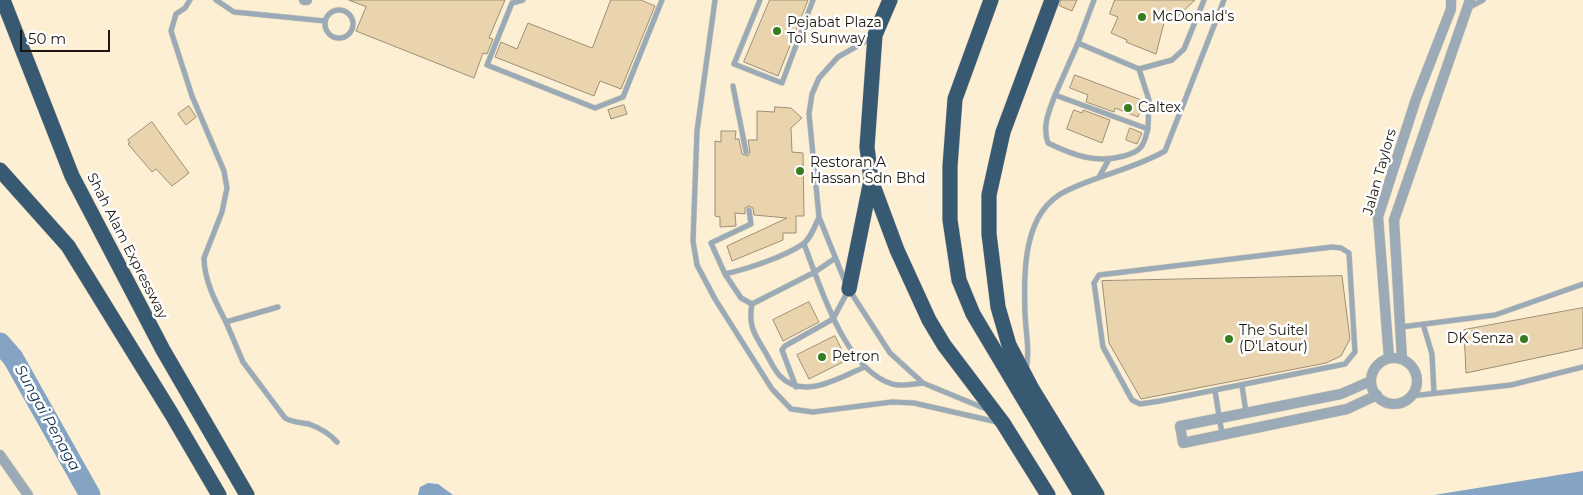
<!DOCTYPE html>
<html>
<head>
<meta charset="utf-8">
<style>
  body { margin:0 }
  #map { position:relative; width:1583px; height:495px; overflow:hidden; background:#fdefd4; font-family:Montserrat,sans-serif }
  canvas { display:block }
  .scale { position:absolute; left:20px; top:30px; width:90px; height:22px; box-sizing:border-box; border:2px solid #1d180f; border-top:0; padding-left:6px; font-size:15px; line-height:18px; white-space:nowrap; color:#1d180f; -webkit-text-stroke:4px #fefefe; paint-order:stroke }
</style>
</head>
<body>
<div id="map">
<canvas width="1583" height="495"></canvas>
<div class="scale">50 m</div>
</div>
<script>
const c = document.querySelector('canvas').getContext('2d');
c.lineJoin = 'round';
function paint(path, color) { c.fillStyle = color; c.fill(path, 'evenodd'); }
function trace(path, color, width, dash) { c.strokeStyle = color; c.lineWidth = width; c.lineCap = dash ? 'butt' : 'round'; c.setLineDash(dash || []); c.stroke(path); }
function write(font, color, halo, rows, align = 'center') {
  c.font = font + ' Montserrat,sans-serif'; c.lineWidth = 5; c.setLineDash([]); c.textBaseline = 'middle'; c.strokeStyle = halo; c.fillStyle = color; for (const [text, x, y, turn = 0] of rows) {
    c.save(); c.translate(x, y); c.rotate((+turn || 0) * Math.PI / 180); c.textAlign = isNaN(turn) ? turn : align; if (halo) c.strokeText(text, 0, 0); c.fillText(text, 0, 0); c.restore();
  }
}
paint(new Path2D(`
  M 1583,471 L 1583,495 L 1434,495 Z
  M 428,483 L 438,484 L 453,495 L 418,495 L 420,487 Z`), '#85a3c3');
trace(new Path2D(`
  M 0,343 L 13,358 L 90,495`), '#85a3c3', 21);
const building = new Path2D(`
  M 349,0 L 505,0 L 489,38 L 493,39 L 487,54 L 483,53 L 474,78 L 356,31 L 366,7 Z
  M 611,0 L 641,0 L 655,6 L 621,89 L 600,81 L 594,96 L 495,57 L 501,42 L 517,49 L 528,23 L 592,48 Z
  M 770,0 L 808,0 L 778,76 L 744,62 Z
  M 1061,0 L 1077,0 L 1072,11 L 1060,6 Z
  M 1115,0 L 1195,0 L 1175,19 L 1166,15 L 1156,54 L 1126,42 L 1127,40 L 1111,33 L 1118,17 L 1110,14 Z
  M 1075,75 L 1144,101 L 1138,117 L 1115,108 L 1114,112 L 1086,102 L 1088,95 L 1070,88 Z
  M 624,105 L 627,114 L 611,119 L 608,110 Z
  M 189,106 L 196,117 L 186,125 L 178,114 Z
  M 775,107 L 791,108 L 802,118 L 791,128 L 792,152 L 803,153 L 804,216 L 796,216 L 796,233 L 783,233 L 783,240 L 732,261 L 727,246 L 787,218 L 754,215 L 753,208 L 749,206 L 745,208 L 745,214 L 735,213 L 736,226 L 720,227 L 720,217 L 715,216 L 715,141 L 721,142 L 721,131 L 736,131 L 735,139 L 739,139 L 742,154 L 748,156 L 750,152 L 748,140 L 757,140 L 757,111 L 774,112 Z
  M 1074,110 L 1082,113 L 1083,110 L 1110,120 L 1102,143 L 1067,129 Z
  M 152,122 L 189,173 L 172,186 L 156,169 L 152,172 L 128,144 L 130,143 L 128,140 Z
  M 1130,128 L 1142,133 L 1137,144 L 1126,140 Z
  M 1342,276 L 1350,339 L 1341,356 L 1326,363 L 1141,399 L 1109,343 L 1102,281 Z
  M 809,302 L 819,322 L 783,341 L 773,320 Z
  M 1583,308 L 1583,348 L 1466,373 L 1464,330 Z
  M 835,336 L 847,360 L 809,379 L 797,355 Z`);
paint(building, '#ead4ad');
trace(building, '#9c8f76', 1);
const service = new Path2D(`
  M 190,0 L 185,8 L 176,14 L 171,31 L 192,96 L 224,171 L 227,188 L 222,212 L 204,258 C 204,280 216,303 226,322 L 278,307
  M 216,0 L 234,12 L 325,21
  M 523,0 L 512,3 L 487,65 L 595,108 L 623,97 L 662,0
  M 715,0 L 697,131 L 693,241 L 697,265 L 715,299 L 772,389 L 791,409 L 813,412 L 892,402 L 914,403 L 997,422
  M 760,0 L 734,64 L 782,83 L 813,0
  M 1094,0 L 1078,43 L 1139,69 L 1172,60 L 1184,49 L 1204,0
  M 1468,8 L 1483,0
  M325 24a14 14 0 1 1 28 0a14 14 0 1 1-28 0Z
  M 1078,43 L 1055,95 L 1148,129 L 1149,100 L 1139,69
  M 733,86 L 746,152
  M 1055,95 C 1049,111 1042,126 1048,143 C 1073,155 1096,164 1124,156 C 1130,154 1136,153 1141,147 C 1145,142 1146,135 1148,129
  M 1099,177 L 1108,161
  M 819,217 C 815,226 811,238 803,244 C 784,257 747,269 725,274 L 741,298 L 752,304 L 815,272 L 834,259
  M 804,244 C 820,285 844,369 892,384 C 902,387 912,384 923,383
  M 1332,247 L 1341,248 L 1349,253 L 1355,352 L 1345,364 L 1160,401 L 1140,404 L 1132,400 L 1103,347 L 1094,283 L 1099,275 Z
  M 725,274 L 711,243 L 751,224 L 749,210
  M 846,284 L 819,217 L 809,114 L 812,94 L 819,78 L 838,57 L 873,37
  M 850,291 L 890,353 L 923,383 L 986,409
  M 752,304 C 748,324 754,334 764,350 C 769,358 774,370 780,376 C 804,401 840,377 865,367
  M 226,322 L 243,362 L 285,418 C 293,423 301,422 309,424 C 320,428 330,434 337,442
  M 1423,324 L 1432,354 L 1434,393
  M 1401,327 L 1495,315 L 1583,284
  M 1026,371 C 1030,351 1026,334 1025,314 C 1024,273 1022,212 1066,191 C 1098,175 1134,169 1165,151 L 1224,0
  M 1242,386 L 1246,412
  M 796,387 L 782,350 L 785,346 L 833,319 L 848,291
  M 1215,391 L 1222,434
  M 1411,396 L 1511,385 L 1583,367`);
const minor = new Path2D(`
  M 304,0 L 307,0
  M 1389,358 L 1378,217 L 1416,99 L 1451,9 L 1451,0
  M1371 381a23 23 0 1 1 46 0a23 23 0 1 1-46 0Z
  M 1402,359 L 1394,220 L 1470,0
  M 1371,381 L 1341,394 L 1180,426 L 1183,443 L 1347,409 L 1377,395
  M 0,455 L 28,495`);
const motorway = new Path2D(`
  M 3,0 L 72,176 L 163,350 L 247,495
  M 890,0 L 875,35 L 867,147 L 871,180 L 897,250 L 929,320 L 944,345 L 1003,423 L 1048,495
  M 991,0 L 955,99 L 950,166 L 950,220 L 959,280 L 973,314 L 1081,495
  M 1052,0 L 1003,132 L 989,195 L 989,234 L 998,307 L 1009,345 L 1032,389 L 1097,495
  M 0,170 L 68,246 L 171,413 L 219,495
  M 849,289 L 871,180`);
trace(service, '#d9cdb4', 6);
trace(minor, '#d9cdb4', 11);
trace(motorway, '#d9cdb4', 16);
trace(service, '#9aaab6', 5);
trace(minor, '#9aaab6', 10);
trace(motorway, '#385972', 15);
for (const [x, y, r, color] of [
  [1142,17,5,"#377c1f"],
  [777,31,5,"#377c1f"],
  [1128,108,5,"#377c1f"],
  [800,171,5,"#377c1f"],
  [1229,339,5,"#377c1f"],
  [1524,339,5,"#377c1f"],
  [822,357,5,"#377c1f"]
]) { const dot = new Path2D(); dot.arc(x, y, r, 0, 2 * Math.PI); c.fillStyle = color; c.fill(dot); trace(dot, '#fefefe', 2); }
write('14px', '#1d180f', '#fefefe', [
  ["McDonald's",1152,17],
  ["Pejabat Plaza",787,23],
  ["Tol Sunway",787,39],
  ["Caltex",1138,108],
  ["Restoran A",810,163],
  ["Hassan Sdn Bhd",810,179],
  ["The Suitel",1239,331],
  ["(D'Latour)",1239,347],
  ["DK Senza",1514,339,"right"],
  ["Petron",832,357]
], 'left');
write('14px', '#1d180f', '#fefefe', [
  ["Jalan Taylors",1380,172,-74],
  ["Shah Alam Expressway",127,246,63]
]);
write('italic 15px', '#0a2d4c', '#fefefe', [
  ["Sungai Penaga",47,418,61]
]);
</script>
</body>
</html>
